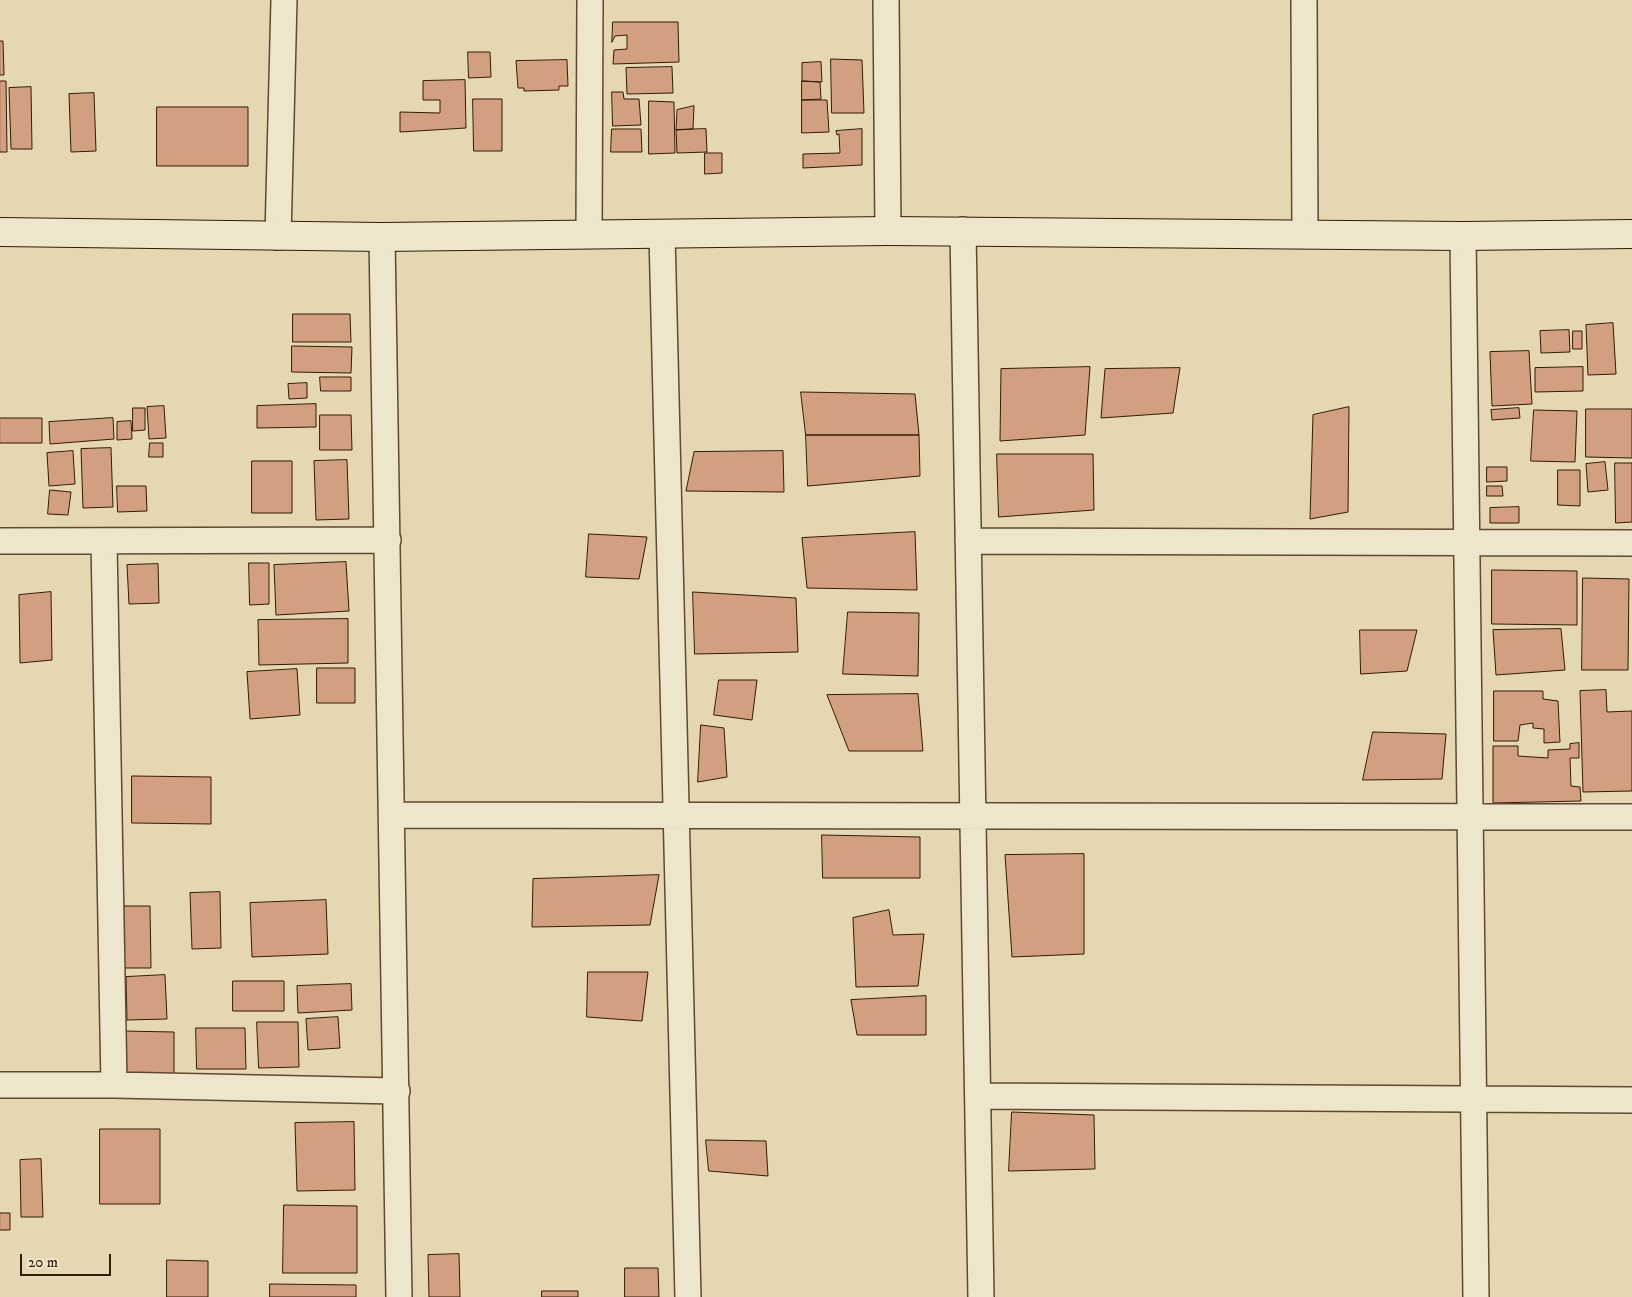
<!DOCTYPE html>
<html>
<head>
<meta charset="utf-8">
<style>
  body { margin:0 }
  #map { position:relative; width:1632px; height:1297px; overflow:hidden; background:#e5d7b2; font-family:"IM FELL DW Pica",serif }
  canvas { display:block }
  .scale { position:absolute; left:20px; top:1254px; width:91px; height:22px; box-sizing:border-box; border:2px solid #341a03; border-top:0; padding-left:6px; font-size:15px; line-height:18px; white-space:nowrap; color:#341a03; -webkit-text-stroke:4px #eee5cd; paint-order:stroke }
</style>
</head>
<body>
<div id="map">
<canvas width="1632" height="1297"></canvas>
<div class="scale">20 m</div>
</div>
<script>
const c = document.querySelector('canvas').getContext('2d');
c.lineJoin = 'round';
function paint(path, color) { c.fillStyle = color; c.fill(path, 'evenodd'); }
function trace(path, color, width, dash) { c.strokeStyle = color; c.lineWidth = width; c.lineCap = dash ? 'butt' : 'round'; c.setLineDash(dash || []); c.stroke(path); }
const building = new Path2D(`
  M 613,22 L 678,22 L 679,62 L 613,64 L 614,50 L 627,49 L 627,35 L 615,36 L 612,42 Z
  M 0,41 L 3,41 L 4,75 L 0,75 Z
  M 468,52 L 490,52 L 491,77 L 469,78 Z
  M 831,59 L 862,60 L 864,113 L 832,113 Z
  M 567,60 L 568,86 L 559,86 L 559,90 L 524,91 L 524,88 L 518,88 L 516,61 Z
  M 821,62 L 822,82 L 802,81 L 802,63 Z
  M 672,67 L 673,93 L 627,94 L 626,68 Z
  M 465,80 L 466,128 L 400,132 L 400,112 L 440,113 L 440,100 L 423,100 L 423,81 Z
  M 0,81 L 6,81 L 7,152 L 0,152 Z
  M 802,81 L 820,82 L 821,99 L 802,100 Z
  M 31,87 L 32,149 L 11,149 L 9,88 Z
  M 612,92 L 623,92 L 624,99 L 639,99 L 641,125 L 613,126 Z
  M 94,93 L 96,151 L 71,152 L 69,94 Z
  M 473,99 L 502,99 L 502,151 L 474,151 Z
  M 802,100 L 827,100 L 829,132 L 802,133 Z
  M 649,101 L 674,102 L 675,153 L 649,154 Z
  M 694,106 L 693,129 L 676,130 L 677,110 Z
  M 157,107 L 248,107 L 248,166 L 157,166 Z
  M 612,129 L 641,129 L 642,152 L 611,152 Z
  M 706,129 L 707,152 L 677,153 L 676,130 Z
  M 862,129 L 862,165 L 803,168 L 803,154 L 840,153 L 839,134 L 837,135 L 836,131 Z
  M 705,153 L 722,153 L 722,173 L 705,174 Z
  M 293,314 L 350,314 L 351,342 L 293,342 Z
  M 1613,323 L 1616,374 L 1588,375 L 1586,325 Z
  M 1569,330 L 1570,352 L 1541,353 L 1540,331 Z
  M 1573,331 L 1582,331 L 1582,349 L 1573,349 Z
  M 292,346 L 352,347 L 351,373 L 292,372 Z
  M 1529,351 L 1532,404 L 1492,406 L 1490,352 Z
  M 1090,367 L 1085,435 L 1000,441 L 1001,369 Z
  M 1583,367 L 1583,391 L 1535,392 L 1535,368 Z
  M 1180,368 L 1173,413 L 1101,418 L 1105,369 Z
  M 320,377 L 351,377 L 351,391 L 321,391 Z
  M 307,383 L 307,398 L 289,399 L 288,384 Z
  M 801,392 L 915,394 L 919,435 L 806,435 Z
  M 316,404 L 316,427 L 257,428 L 257,406 Z
  M 164,406 L 166,438 L 149,439 L 147,407 Z
  M 1349,407 L 1348,512 L 1310,519 L 1313,415 Z
  M 133,408 L 145,408 L 145,430 L 133,431 Z
  M 1519,408 L 1520,418 L 1492,420 L 1491,410 Z
  M 1586,409 L 1632,409 L 1632,458 L 1586,457 Z
  M 1534,410 L 1577,411 L 1575,462 L 1531,461 Z
  M 320,415 L 351,415 L 352,450 L 320,450 Z
  M 0,418 L 42,418 L 42,443 L 0,443 Z
  M 113,418 L 114,439 L 50,444 L 49,422 Z
  M 131,421 L 132,439 L 117,440 L 117,422 Z
  M 806,435 L 919,435 L 920,476 L 808,486 Z
  M 150,443 L 163,443 L 163,457 L 149,457 Z
  M 111,448 L 113,507 L 83,508 L 81,449 Z
  M 73,451 L 75,484 L 49,486 L 47,453 Z
  M 783,451 L 784,492 L 686,491 L 694,452 Z
  M 997,454 L 1093,454 L 1094,510 L 999,517 Z
  M 347,460 L 349,519 L 316,520 L 314,461 Z
  M 252,461 L 292,461 L 292,513 L 252,513 Z
  M 1605,462 L 1608,490 L 1588,492 L 1586,464 Z
  M 1615,463 L 1632,463 L 1632,522 L 1616,523 Z
  M 1487,467 L 1507,467 L 1507,481 L 1487,482 Z
  M 1558,470 L 1580,470 L 1580,506 L 1558,505 Z
  M 117,486 L 146,486 L 147,511 L 118,512 Z
  M 1487,486 L 1502,486 L 1503,496 L 1487,496 Z
  M 50,490 L 71,492 L 68,515 L 48,514 Z
  M 1519,507 L 1519,523 L 1490,523 L 1490,508 Z
  M 915,532 L 917,590 L 807,588 L 802,538 Z
  M 589,534 L 647,537 L 639,579 L 586,577 Z
  M 346,562 L 349,611 L 276,615 L 274,565 Z
  M 249,563 L 269,563 L 269,604 L 250,605 Z
  M 158,564 L 159,603 L 129,604 L 127,565 Z
  M 1492,570 L 1577,571 L 1577,625 L 1492,624 Z
  M 1583,578 L 1629,579 L 1628,670 L 1582,670 Z
  M 51,592 L 52,660 L 20,663 L 19,595 Z
  M 693,592 L 796,598 L 798,652 L 695,654 Z
  M 848,612 L 919,613 L 918,676 L 843,674 Z
  M 348,619 L 348,663 L 259,665 L 258,620 Z
  M 1561,629 L 1565,670 L 1496,675 L 1493,630 Z
  M 1360,630 L 1417,630 L 1407,671 L 1361,674 Z
  M 317,668 L 355,668 L 355,703 L 317,703 Z
  M 297,669 L 300,715 L 250,719 L 247,672 Z
  M 719,680 L 757,680 L 752,720 L 714,715 Z
  M 1606,690 L 1607,712 L 1632,711 L 1632,791 L 1583,792 L 1580,691 Z
  M 1494,691 L 1543,691 L 1543,699 L 1558,701 L 1560,742 L 1544,743 L 1544,729 L 1533,728 L 1533,723 L 1520,725 L 1518,741 L 1494,741 Z
  M 918,694 L 923,751 L 849,751 L 827,695 Z
  M 701,725 L 724,728 L 727,777 L 698,782 Z
  M 1373,732 L 1446,734 L 1442,779 L 1363,780 Z
  M 1579,743 L 1579,758 L 1570,758 L 1571,786 L 1580,787 L 1581,801 L 1493,803 L 1493,746 L 1518,746 L 1518,756 L 1548,758 L 1548,750 L 1570,749 L 1570,744 Z
  M 132,776 L 211,777 L 211,824 L 132,823 Z
  M 822,835 L 920,837 L 920,878 L 823,878 Z
  M 1084,854 L 1084,954 L 1012,957 L 1005,855 Z
  M 659,875 L 650,925 L 532,927 L 533,879 Z
  M 220,892 L 221,948 L 192,949 L 190,893 Z
  M 326,900 L 328,954 L 252,957 L 250,903 Z
  M 124,906 L 150,906 L 151,968 L 125,968 Z
  M 889,910 L 893,935 L 924,934 L 918,986 L 856,987 L 853,918 Z
  M 588,972 L 648,972 L 642,1021 L 587,1017 Z
  M 165,975 L 167,1019 L 127,1020 L 126,977 Z
  M 233,981 L 284,981 L 284,1011 L 233,1011 Z
  M 351,984 L 352,1010 L 298,1013 L 297,986 Z
  M 926,996 L 926,1035 L 857,1035 L 851,1000 Z
  M 338,1017 L 340,1048 L 308,1050 L 306,1019 Z
  M 257,1022 L 298,1022 L 299,1067 L 259,1068 Z
  M 196,1028 L 245,1028 L 246,1069 L 197,1069 Z
  M 122,1031 L 174,1032 L 174,1079 L 121,1078 Z
  M 1012,1112 L 1094,1115 L 1095,1169 L 1009,1171 Z
  M 354,1122 L 355,1190 L 297,1191 L 295,1123 Z
  M 100,1129 L 160,1129 L 160,1204 L 100,1204 Z
  M 706,1140 L 766,1141 L 768,1176 L 709,1171 Z
  M 41,1159 L 43,1217 L 21,1217 L 20,1160 Z
  M 284,1205 L 357,1206 L 357,1273 L 283,1273 Z
  M 0,1213 L 10,1213 L 10,1230 L 0,1230 Z
  M 459,1254 L 460,1297 L 429,1297 L 428,1255 Z
  M 167,1260 L 208,1261 L 208,1297 L 167,1297 Z
  M 625,1268 L 658,1268 L 659,1297 L 625,1297 Z
  M 270,1284 L 356,1285 L 356,1297 L 270,1297 Z
  M 542,1291 L 578,1291 L 578,1297 L 542,1297 Z`);
paint(building, '#d2a081');
trace(building, '#341a03', 1);
const street = new Path2D(`
  M 886,0 L 888,231
  M 1304,0 L 1305,235
  M 963,230 L 981,1297
  M 662,234 L 688,1297
  M 589,235 L 590,0
  M 1463,236 L 1476,1297
  M 278,237 L 284,0
  M 382,237 L 399,1297
  M 0,541 L 388,540
  M 968,541 L 1632,543
  M 104,542 L 114,1085
  M 393,815 L 1632,817
  M 0,1085 L 114,1085 L 397,1091
  M 978,1096 L 1632,1100`);
const secondary = new Path2D(`
  M 0,232 L 382,237 L 888,231 L 1463,236 L 1632,234`);
trace(street, '#60492f', 28);
trace(secondary, '#341a03', 30);
trace(street, '#eee5cd', 25);
trace(secondary, '#eee5cd', 28);
</script>
</body>
</html>
